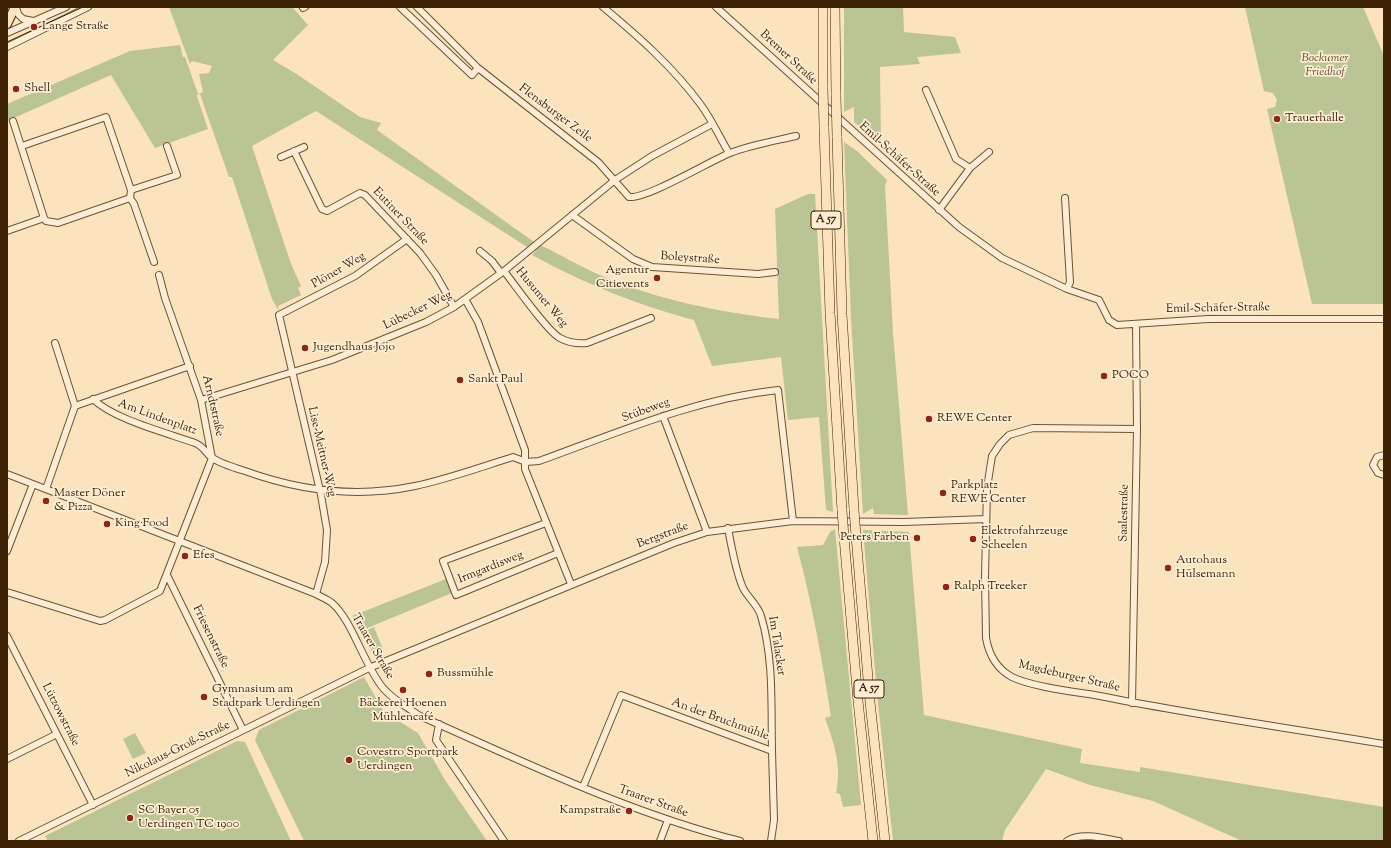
<!DOCTYPE html>
<html>
<head>
<meta charset="utf-8">
<style>
  body { margin:0 }
  #map { position:relative; width:1391px; height:848px; overflow:hidden; background:#fbe3bd; font-family:"Sorts Mill Goudy",serif }
  canvas { display:block }
  .frame { position:absolute; inset:0; border:8px solid #3d2206; pointer-events:none }
</style>
</head>
<body>
<div id="map">
<canvas width="1391" height="848"></canvas>
<div class="frame"></div>
</div>
<script>
const c = document.querySelector('canvas').getContext('2d');
c.lineJoin = 'round';
function paint(path, color) { c.fillStyle = color; c.fill(path, 'evenodd'); }
function trace(path, color, width, dash) { c.strokeStyle = color; c.lineWidth = width; c.lineCap = dash ? 'butt' : 'round'; c.setLineDash(dash || []); c.stroke(path); }
function write(font, color, halo, rows, align = 'center') {
  c.font = font + ' "Sorts Mill Goudy",serif'; c.lineWidth = 3.5; c.setLineDash([]); c.textBaseline = 'middle'; c.strokeStyle = halo; c.fillStyle = color; for (const [text, x, y, turn = 0] of rows) {
    c.save(); c.translate(x, y); c.rotate((+turn || 0) * Math.PI / 180); c.textAlign = isNaN(turn) ? turn : align; if (halo) c.strokeText(text, 0, 0); c.fillText(text, 0, 0); c.restore();
  }
}
paint(new Path2D(`
  M 169,7 L 292,7 L 308,25 L 273,60 L 295,73 L 360,117 L 381,123 L 377,130 L 534,242 L 527,247 L 316,111 L 252,146 L 291,264 L 301,286 L 298,288 L 301,295 L 278,306 L 279,311 L 272,299 L 232,177 L 229,177 L 200,94 L 197,95 L 196,93 L 208,129 L 155,148 L 111,75 L 7,121 L 7,104 L 130,51 L 180,45 L 183,57 L 185,57 L 198,94 L 203,92 L 199,74 L 209,73 L 212,66 L 192,61 L 190,64 Z
  M 844,7 L 903,7 L 904,32 L 955,37 L 961,53 L 917,57 L 920,64 L 880,67 L 881,145 L 854,122 L 854,107 L 844,112 Z
  M 1245,7 L 1363,7 L 1384,56 L 1384,304 L 1312,304 L 1267,109 L 1275,107 L 1277,100 L 1273,93 L 1264,91 Z
  M 844,142 L 857,151 L 887,180 L 885,186 L 893,333 L 908,515 L 874,514 L 873,508 L 863,514 L 851,319 Z
  M 808,194 L 815,194 L 833,512 L 826,510 L 819,417 L 788,420 L 781,357 L 712,366 L 694,320 C 634,304 586,284 532,255 L 540,245 C 561,255 581,267 602,276 C 658,300 719,312 779,319 L 775,209 Z
  M 835,529 L 861,805 L 843,807 L 840,794 L 836,793 C 842,766 834,743 825,718 L 831,716 C 822,659 812,603 797,547 L 823,545 L 830,532 Z
  M 863,530 L 909,532 L 924,715 L 1082,749 L 1080,763 L 1140,772 L 1140,767 L 1384,807 L 1384,841 L 1242,841 L 1153,801 L 1090,785 L 1046,769 L 1005,830 L 1002,841 L 893,841 L 877,694 Z
  M 446,579 L 452,593 L 360,631 L 352,616 Z
  M 374,627 L 384,652 L 374,656 L 361,633 Z
  M 364,677 L 384,712 L 418,733 L 445,780 L 487,841 L 304,841 L 255,740 L 259,730 Z
  M 135,733 L 146,753 L 133,759 L 123,739 Z
  M 237,741 L 245,742 L 291,841 L 48,841 L 45,836 Z`), '#bbc494');
const minor = new Path2D(`
  M 16,7 L 18,14 L 23,19 L 33,21
  M 400,7 L 472,75 L 478,68 L 598,162 L 629,197 C 647,199 710,161 730,153 C 751,145 774,141 796,136
  M 417,7 L 478,68
  M 603,7 C 639,37 673,67 701,105 C 712,120 720,138 729,153
  M 716,7 L 959,227 L 1002,258 L 1067,289 L 1099,300 L 1109,320 L 1117,325 L 1208,319 L 1384,319
  M 303,8 L 305,7
  M 7,33 L 66,7
  M 7,47 L 88,7
  M 926,90 L 956,159 L 970,168
  M 13,121 L 44,218
  M 22,146 L 106,117 L 131,190 L 130,198 L 134,204 L 154,262
  M 294,151 L 322,209 L 327,211 L 360,193 L 365,195 L 420,253 L 436,275 L 454,307
  M 281,157 L 304,147
  M 131,190 L 177,175 L 167,146
  M 1065,198 L 1070,282 L 1067,289
  M 939,210 L 970,168 L 989,152
  M 572,215 L 633,259 L 652,267 L 758,274 L 775,272
  M 7,231 L 44,218 L 46,221 L 58,223 L 130,198
  M 480,251 L 492,261 L 501,273
  M 504,271 C 515,285 547,331 560,338 C 569,343 577,344 587,343 L 651,318
  M 465,299 L 478,322 L 525,450 L 525,469 L 571,584
  M 55,343 L 75,406
  M 93,399 C 113,419 167,433 195,443 C 203,446 205,452 211,457 C 219,463 235,468 245,471 C 300,491 357,498 415,486 C 448,479 481,467 513,457 L 526,462 L 539,461 C 617,433 694,399 778,390 L 793,521
  M 201,400 L 332,360 L 426,322 L 454,307 L 504,271 L 615,180 L 652,156 L 712,124
  M 663,416 L 707,532
  M 1137,429 L 1033,428 L 1009,435 L 1000,444 L 992,456 L 987,488 L 985,577 L 986,638 C 989,655 997,669 1012,677 C 1032,687 1077,692 1100,696 C 1194,715 1290,728 1384,744
  M 1384,455 L 1377,457 L 1373,465 L 1378,473 L 1384,475
  M 7,474 L 316,594 C 321,597 327,599 332,603 C 352,620 364,665 383,688 C 393,700 407,707 420,716 C 524,762 629,813 740,841
  M 46,489 L 75,406 L 190,366
  M 546,523 L 443,561 L 456,595 L 558,553
  M 728,528 C 731,545 736,572 743,588 C 748,598 758,605 761,616 C 774,659 771,707 772,751
  M 7,551 L 33,484
  M 167,575 L 243,730
  M 7,592 L 100,621 L 105,620 L 160,591 L 212,458 L 201,400 L 165,298 L 159,275
  M 316,594 L 325,562 L 327,530 L 321,495 L 279,315 L 355,276 L 407,239
  M 7,636 L 93,805
  M 1132,703 L 1137,429 L 1136,324
  M 439,724 L 436,740 L 504,841
  M 7,759 L 57,734
  M 583,787 L 621,695 L 772,751 L 774,820 L 771,841
  M 19,841 L 369,668 L 674,543 L 707,532 L 793,521 L 904,522 L 986,519
  M 660,841 L 668,820
  M 1067,841 C 1081,832 1103,838 1119,841`);
const major = new Path2D(`
  M 7,24 L 15,7`);
const highway = new Path2D(`
  M 823,7 L 823,88
  M 835,7 L 836,95
  M 824,127 L 830,313 L 842,510
  M 837,136 L 842,314 L 854,510
  M 856,536 L 870,702 L 885,841
  M 844,537 L 858,701 L 873,841`);
trace(minor, '#6c5234', 8);
trace(major, '#3d2206', 10);
trace(highway, '#3d2206', 10);
trace(minor, '#fcedd4', 6);
trace(major, '#fbe3bd', 8);
trace(highway, '#fbe3bd', 9);
trace(new Path2D(`
  M 7,42 L 83,7`), '#3d2206', 1);
const highwayBridge = new Path2D(`
  M 823,88 L 824,127
  M 836,95 L 837,136
  M 842,510 L 844,537
  M 854,510 L 856,536`);
trace(highwayBridge, '#3d2206', 10, []);
trace(highwayBridge, '#fbe3bd', 9);
for (const [x, y, r, color] of [
  [34,27,4,"#8f2418"],
  [16,89,4,"#8f2418"],
  [1277,119,4,"#8f2418"],
  [657,278,4,"#8f2418"],
  [305,348,4,"#8f2418"],
  [1104,376,4,"#8f2418"],
  [460,380,4,"#8f2418"],
  [929,419,4,"#8f2418"],
  [943,493,4,"#8f2418"],
  [46,501,4,"#8f2418"],
  [107,524,4,"#8f2418"],
  [917,538,4,"#8f2418"],
  [973,539,4,"#8f2418"],
  [185,556,4,"#8f2418"],
  [1168,568,4,"#8f2418"],
  [946,587,4,"#8f2418"],
  [429,674,4,"#8f2418"],
  [403,690,4,"#8f2418"],
  [204,697,4,"#8f2418"],
  [349,760,4,"#8f2418"],
  [629,811,4,"#8f2418"],
  [130,818,4,"#8f2418"]
]) { const dot = new Path2D(); dot.arc(x, y, r, 0, 2 * Math.PI); c.fillStyle = color; c.fill(dot); trace(dot, '#fcedd4', 1.5); }
for (const [x, y, w] of [
  [826,220,30],
  [869,689,30]
]) { const box = new Path2D(); box.roundRect(x - w / 2, y - 9, w, 18, 3); c.fillStyle = '#fcedd4'; c.fill(box); trace(box, '#3d2206', 1); }
write('bold 11px', '#3d2206', null, [
  ["A 57",826,220],
  ["A 57",869,689]
]);
write('12px', '#3d2206', '#fcedd4', [
  ["Lange Straße",42,27],
  ["Shell",24,89],
  ["Trauerhalle",1285,119],
  ["Agentur",649,271,"right"],
  ["Citievents",649,285,"right"],
  ["Jugendhaus Jojo",313,348],
  ["POCO",1112,376],
  ["Sankt Paul",468,380],
  ["REWE Center",937,419],
  ["Parkplatz",951,486],
  ["REWE Center",951,500],
  ["Master Döner",54,494],
  ["& Pizza",54,508],
  ["King Food",115,524],
  ["Elektrofahrzeuge",981,532],
  ["Scheelen",981,546],
  ["Peters Farben",909,538,"right"],
  ["Efes",193,556],
  ["Autohaus",1176,561],
  ["Hülsemann",1176,575],
  ["Ralph Treeker",954,587],
  ["Bussmühle",437,674],
  ["Gymnasium am",212,690],
  ["Stadtpark Uerdingen",212,704],
  ["Bäckerei Hoenen",403,704,"center"],
  ["Mühlencafé",403,718,"center"],
  ["Covestro Sportpark",357,753],
  ["Uerdingen",357,767],
  ["SC Bayer 05",138,811],
  ["Uerdingen TC 1900",138,825],
  ["Kampstraße",621,811,"right"]
], 'left');
write('12px', '#3d2206', '#fcedd4', [
  ["Bremer Straße",788,58,43],
  ["Flensburger Zeile",555,114,37],
  ["Emil-Schäfer-Straße",899,160,42],
  ["Eutiner Straße",400,217,46],
  ["Boleystraße",690,259,4],
  ["Plöner Weg",339,271,-30],
  ["Husumer Weg",541,298,50],
  ["Emil-Schäfer-Straße",1218,309,-1],
  ["Lübecker Weg",418,311,-26],
  ["Arndtstraße",212,406,77],
  ["Stübeweg",646,411,-20],
  ["Am Lindenplatz",157,418,20],
  ["Lise-Meitner-Weg",321,452,77],
  ["Saalestraße",1125,513,-89],
  ["Bergstraße",663,536,-21],
  ["Irmgardisweg",491,568,-22],
  ["Friesenstraße",210,637,64],
  ["Im Talacker",776,646,81],
  ["Traarer Straße",372,647,60],
  ["Magdeburger Straße",1069,677,13],
  ["Lützowstraße",60,715,63],
  ["An der Bruchmühle",720,720,20],
  ["Nikolaus-Groß-Straße",178,750,-26],
  ["Traarer Straße",653,802,20]
]);
write('italic 12px', '#5c4a2a', '#fcedd4', [
  ["Bockumer",1325,59],
  ["Friedhof",1325,73]
]);
</script>
</body>
</html>
